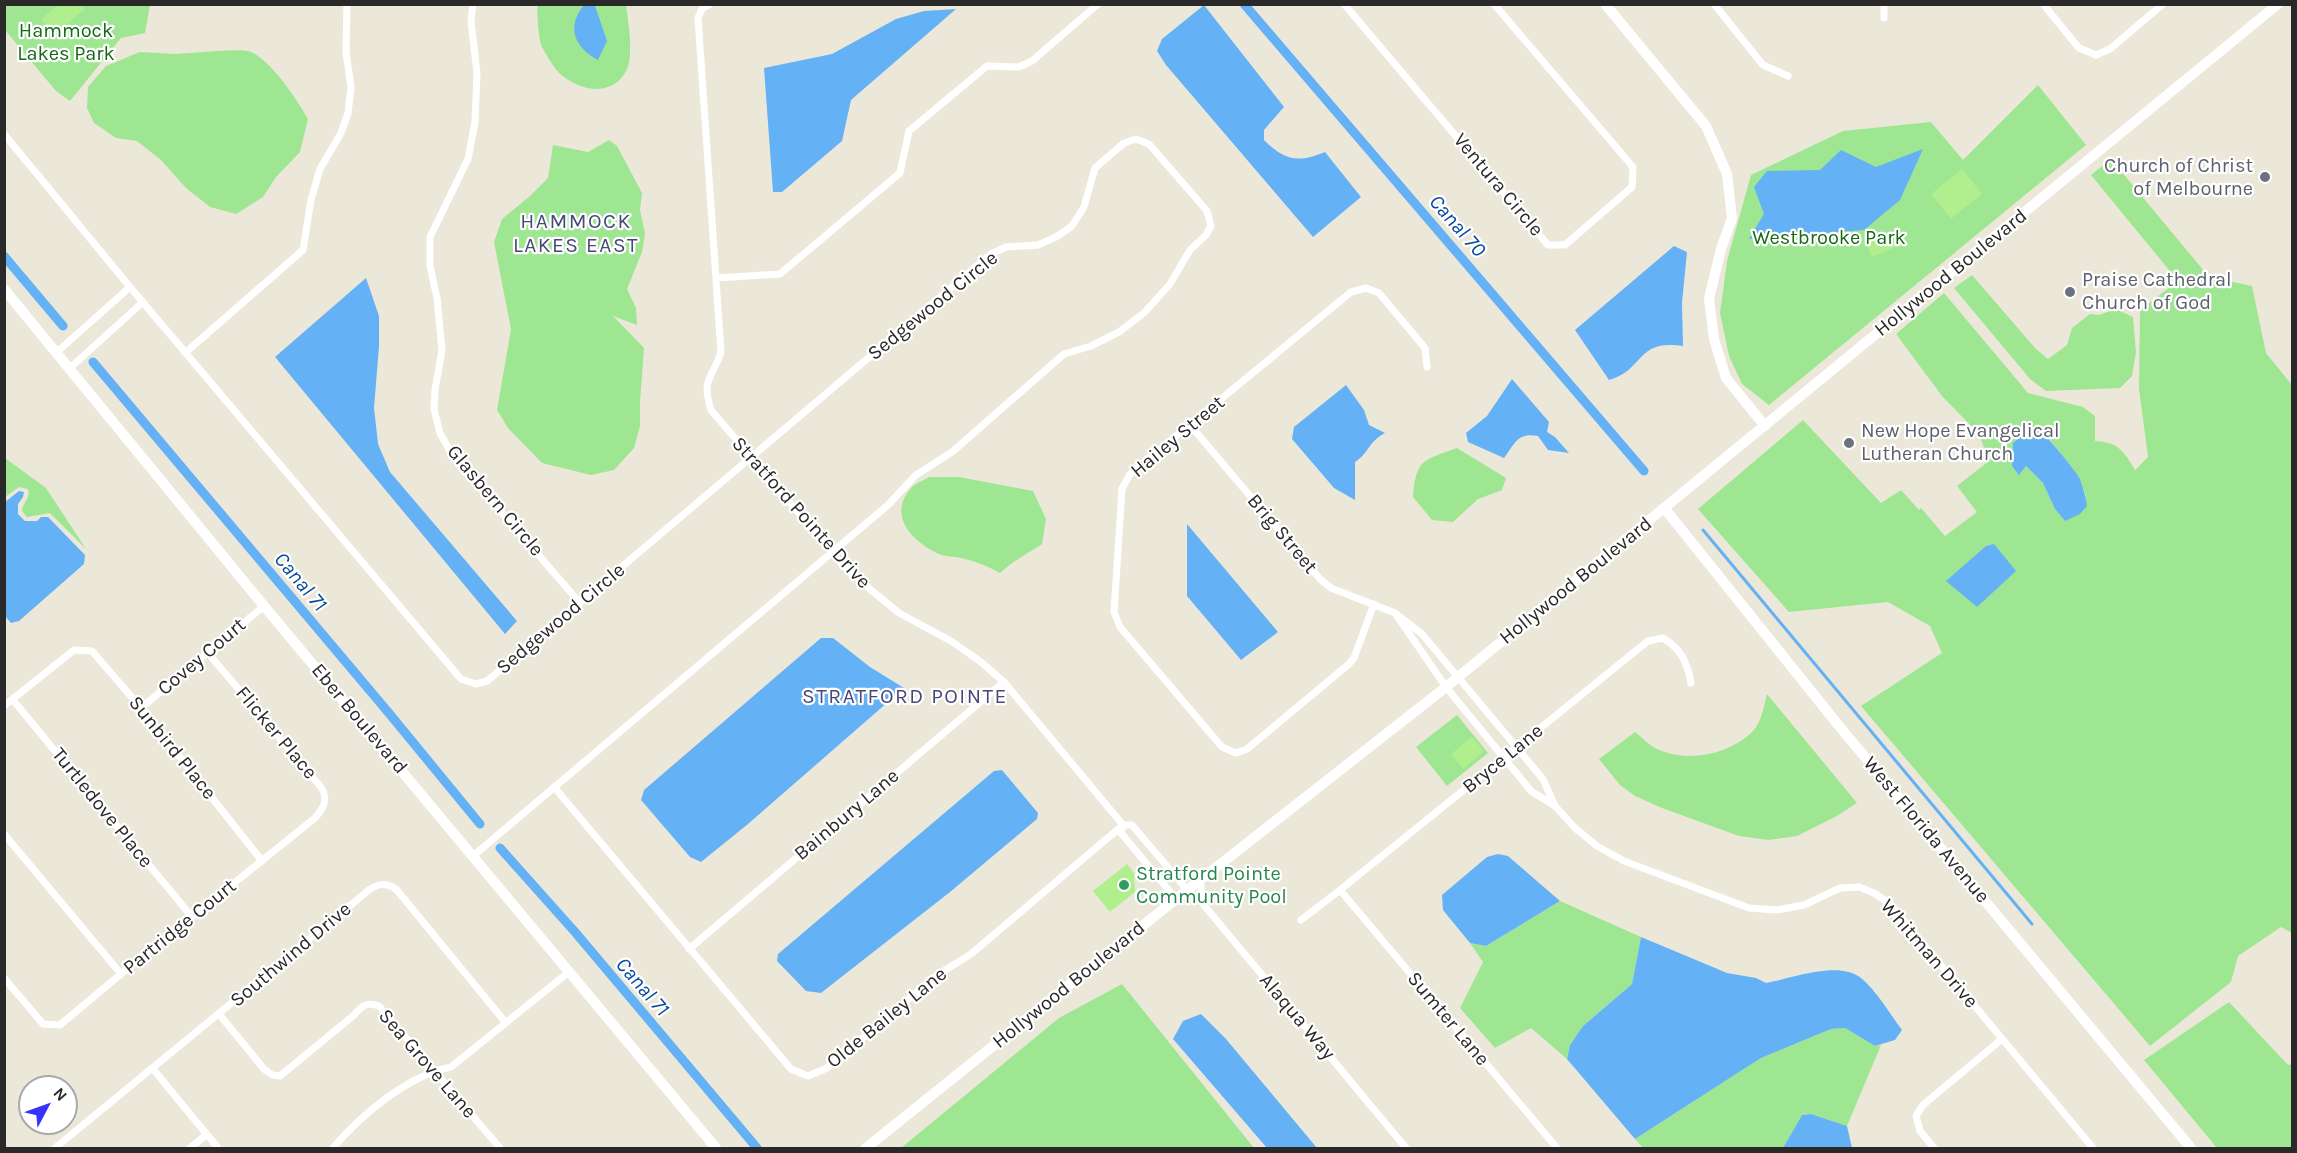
<!DOCTYPE html>
<html>
<head>
<meta charset="utf-8">
<style>
  body { margin:0 }
  #map { position:relative; width:2297px; height:1153px; overflow:hidden; background:#ece8d9; font-family:Karla,sans-serif }
  canvas { display:block }
  .frame { position:absolute; inset:0; border:6px solid #292929; pointer-events:none }
  .north { position:absolute; left:18px; top:1075px; width:60px; height:60px; box-sizing:border-box; background:#fff; border:2px solid #a9a9a9; border-radius:50%; rotate:49deg; font-size:16px; font-weight:700; line-height:24px; text-align:center; color:#292929 }
  .north::after { content:''; display:block; margin:auto; width:21px; height:27px; background:#3733ff; clip-path:polygon(50% 0,100% 100%,50% 72%,0 100%) }
</style>
</head>
<body>
<div id="map">
<canvas width="2297" height="1153"></canvas>
<div class="frame"></div>
<div class="north">N</div>
</div>
<script>
const c = document.querySelector('canvas').getContext('2d');
c.lineJoin = 'round';
function paint(path, color) { c.fillStyle = color; c.fill(path, 'evenodd'); }
function trace(path, color, width, dash) { c.strokeStyle = color; c.lineWidth = width; c.lineCap = dash ? 'butt' : 'round'; c.setLineDash(dash || []); c.stroke(path); }
function write(font, color, halo, rows, align = 'center') {
  c.font = font + ' Karla,sans-serif'; c.lineWidth = 4.5; c.setLineDash([]); c.textBaseline = 'middle'; c.strokeStyle = halo; c.fillStyle = color; for (const [text, x, y, turn = 0] of rows) {
    c.save(); c.translate(x, y); c.rotate((+turn || 0) * Math.PI / 180); c.textAlign = isNaN(turn) ? turn : align; if (halo) c.strokeText(text, 0, 0); c.fillText(text, 0, 0); c.restore();
  }
}
paint(new Path2D(`
  M 4,5 L 150,5 L 145,33 L 121,38 L 70,101 L 56,91 L 5,30 Z
  M 538,5 L 626,5 C 628,22 635,58 625,73 C 611,96 582,91 564,77 C 556,72 547,56 542,47 C 538,37 538,21 537,10 Z
  M 218,51 C 227,51 242,49 251,52 C 272,61 297,100 308,119 L 300,152 L 276,177 L 263,197 L 236,214 L 210,207 L 186,188 L 161,160 L 137,141 L 116,138 L 94,123 L 87,108 L 88,87 L 106,66 L 140,52 L 175,54 Z
  M 2038,85 L 2086,145 L 1769,405 L 1742,384 L 1729,356 L 1720,313 L 1727,261 L 1751,175 L 1843,131 L 1931,122 L 1963,160 Z
  M 609,140 L 617,146 L 642,193 L 640,210 L 645,234 L 642,252 L 627,289 L 636,308 L 637,325 L 613,316 L 644,348 L 640,402 L 640,426 L 634,448 L 614,470 L 591,475 L 542,463 L 508,428 L 497,410 L 511,329 L 494,242 L 502,219 L 530,196 L 548,178 L 553,145 L 588,152 Z
  M 2111,159 L 2209,277 L 2252,286 L 2266,353 L 2292,385 L 2292,933 L 2281,927 L 2238,956 L 2231,982 L 2150,1046 L 1861,706 L 1942,653 L 1930,626 L 1888,602 L 1789,612 L 1698,509 L 1803,420 L 1881,503 L 1901,490 L 1919,510 L 1921,508 L 1945,536 L 1977,512 L 1957,486 L 1989,461 L 1979,434 L 1942,396 L 1896,334 L 1944,293 L 2028,393 L 2083,407 L 2095,416 L 2095,441 C 2118,442 2124,451 2135,470 L 2148,457 L 2139,389 L 2140,310 L 2178,281 L 2091,175 ZM 2047,436 L 2079,477 L 2086,496 L 2065,521 L 2055,509 L 2043,483 L 2026,466 L 2020,474 L 2012,466 L 2013,443 Z
  M 1972,275 L 2035,348 L 2048,359 L 2067,345 L 2072,328 L 2090,314 L 2099,315 L 2116,309 L 2133,317 L 2136,352 L 2132,376 L 2120,388 L 2046,391 L 2030,379 L 1954,288 Z
  M 1457,448 L 1506,478 L 1502,490 L 1478,499 L 1453,522 L 1432,520 L 1413,497 C 1416,459 1422,461 1457,448 Z
  M 5,458 L 46,488 L 86,549 L 50,513 L 27,517 L 22,511 C 22,503 31,498 28,489 L 19,487 L 5,497 Z
  M 929,477 L 959,477 L 1033,491 L 1046,519 L 1042,544 L 1012,563 L 1000,573 C 988,566 975,561 961,558 C 954,556 945,557 939,554 C 911,541 886,514 913,486 C 917,483 924,480 929,477 Z
  M 1767,694 L 1857,803 L 1837,816 L 1797,836 L 1769,840 L 1739,836 L 1662,808 L 1635,796 L 1620,785 L 1599,759 L 1635,732 C 1642,737 1649,746 1657,749 C 1687,763 1728,755 1752,732 C 1761,724 1764,706 1767,694 Z
  M 1457,715 L 1488,753 L 1447,786 L 1416,747 Z
  M 1560,901 L 1641,937 L 1632,984 L 1583,1026 L 1570,1045 L 1567,1059 L 1531,1028 L 1495,1048 L 1460,1008 L 1483,962 L 1470,943 L 1486,946 Z
  M 1122,984 L 1254,1148 L 901,1148 L 1059,1018 Z
  M 2229,1002 L 2288,1065 L 2292,1064 L 2292,1148 L 2217,1148 L 2144,1060 Z
  M 1845,1028 L 1875,1046 L 1881,1045 L 1847,1126 L 1811,1114 L 1802,1115 L 1783,1148 L 1643,1148 L 1635,1139 L 1761,1058 L 1831,1029 Z`), '#9ee692');
paint(new Path2D(`
  M 58,5 L 81,5 L 85,9 L 54,35 L 41,19 Z
  M 1962,169 L 1982,194 L 1951,219 L 1931,194 Z
  M 1891,231 L 1898,246 L 1872,257 L 1866,242 Z
  M 1472,737 L 1483,750 L 1482,753 L 1463,769 L 1451,754 Z
  M 1127,864 L 1134,873 L 1135,892 L 1110,912 L 1093,891 Z`), '#b1ee8d');
paint(new Path2D(`
  M 584,5 L 595,6 L 607,41 L 598,60 C 574,47 566,27 584,5 Z
  M 1204,5 L 1284,107 L 1264,130 L 1264,140 C 1285,161 1298,163 1325,152 L 1361,197 L 1313,237 L 1166,65 L 1157,51 L 1162,39 Z
  M 956,9 L 851,100 L 842,141 L 782,192 L 773,192 L 764,68 L 832,54 L 896,19 L 924,11 Z
  M 1923,149 L 1900,200 L 1864,230 L 1749,239 L 1764,214 L 1754,187 L 1767,171 L 1820,170 L 1841,150 L 1876,167 Z
  M 1674,246 L 1687,252 L 1682,303 L 1683,346 C 1635,339 1646,369 1609,380 L 1575,330 Z
  M 366,278 L 379,316 L 379,346 L 374,408 L 378,444 L 390,472 L 517,621 L 505,634 L 275,357 Z
  M 1512,379 L 1549,422 L 1547,432 L 1555,437 L 1569,453 L 1548,450 L 1538,436 C 1518,432 1515,443 1504,458 L 1468,442 L 1466,433 L 1487,416 Z
  M 1346,385 L 1364,410 L 1369,425 L 1385,433 C 1368,442 1370,452 1355,462 L 1355,500 L 1334,488 L 1292,439 L 1294,427 Z
  M 2037,427 C 2041,429 2077,472 2080,479 C 2083,488 2086,497 2087,506 L 2080,514 L 2065,521 L 2055,509 L 2043,483 L 2026,466 L 2019,475 L 2012,466 L 2013,443 L 2031,428 Z
  M 19,491 L 24,492 L 23,497 L 18,504 L 18,514 L 25,521 L 37,521 L 41,517 L 48,517 L 85,555 L 84,564 L 19,621 L 11,623 L 5,616 L 5,502 Z
  M 1187,524 L 1278,632 L 1241,660 L 1187,596 Z
  M 1994,544 L 2016,571 L 1977,607 L 1946,581 L 1986,546 Z
  M 821,638 L 833,638 L 870,667 L 904,688 L 748,824 L 701,862 L 690,857 L 641,800 L 644,790 Z
  M 1002,770 L 1038,813 L 1037,819 L 950,892 L 821,993 L 806,991 L 777,961 L 778,954 L 994,771 Z
  M 1498,854 L 1508,856 L 1560,901 L 1486,946 L 1470,943 L 1443,910 L 1442,895 L 1487,857 Z
  M 1641,937 L 1727,973 L 1756,978 L 1766,983 C 1792,978 1839,960 1861,978 C 1876,990 1890,1014 1902,1030 L 1895,1040 L 1875,1046 L 1845,1028 L 1831,1029 L 1761,1058 L 1635,1139 L 1567,1059 L 1570,1045 L 1583,1026 L 1632,984 Z
  M 1201,1014 L 1226,1039 L 1317,1148 L 1267,1148 L 1173,1039 L 1183,1021 Z
  M 1811,1114 L 1847,1126 L 1852,1148 L 1783,1148 L 1802,1115 Z`), '#65b1f5');
trace(new Path2D(`
  M 1703,530 L 2032,924`), '#65b1f5', 3);
trace(new Path2D(`
  M 1244,4 L 1644,471
  M 4,256 L 63,326
  M 93,362 L 388,712 L 480,824
  M 500,848 L 575,932 L 757,1148`), '#65b1f5', 9);
trace(new Path2D(`
  M 473,4 L 471,21 L 477,73 L 475,122 L 468,159 L 430,237 L 430,266 L 437,298 L 442,350 L 435,390 L 434,409 L 440,433 L 453,456 L 580,603
  M 710,4 L 702,9 L 698,18 L 721,352 C 712,380 701,378 711,410 L 848,571 L 899,613 L 951,641 L 981,662 L 1004,682 L 1123,825
  M 1344,4 L 1548,245 L 1565,245 L 1632,187 L 1633,167 L 1494,4
  M 1714,4 L 1763,65 L 1788,76
  M 2043,4 L 2079,48 L 2096,55 L 2110,49 L 2163,4
  M 1884,18 L 1884,4
  M 4,134 L 130,287 L 461,679 L 476,684 L 487,681 L 991,254 L 1006,247 L 1038,245 L 1056,237 L 1072,226 L 1084,207 L 1095,168 L 1124,143 L 1136,139 L 1149,144 L 1207,211 L 1211,226 L 1206,235 L 1190,250 L 1170,284 L 1145,312 L 1119,332 L 1091,346 L 1064,354 L 952,452 L 916,475 L 888,505 L 473,856
  M 716,278 L 780,274 L 900,173 L 909,131 L 987,66 L 1019,67 L 1032,61 L 1098,4
  M 57,352 L 130,287
  M 185,353 L 303,250 L 311,200 L 320,169 L 341,133 L 348,113 L 351,87 L 346,52 L 347,4
  M 70,368 L 143,302
  M 1191,426 L 1320,579 L 1331,588 L 1395,613 L 1422,634 L 1543,779 L 1555,806
  M 1374,604 L 1354,658 L 1349,664 L 1247,749 L 1236,753 L 1222,747 L 1120,627 L 1114,612 L 1122,489 L 1130,474 L 1351,292 L 1366,288 L 1379,293 L 1425,348 L 1427,367
  M 1395,613 L 1446,687 L 1531,791 L 1555,806 L 1575,828 L 1597,846 L 1624,861 L 1749,908 L 1777,910 L 1804,905 L 1840,888 L 1859,887 L 1874,893 L 1890,904 L 2093,1148
  M 13,700 L 192,917
  M 4,706 L 74,650 L 92,651 L 141,708 L 262,861
  M 141,708 L 264,606
  M 554,787 L 791,1069 L 808,1076 L 827,1068 L 936,976 L 971,954 L 1123,825
  M 1123,825 L 1132,825 L 1188,891
  M 1123,825 L 1121,833 L 1176,899
  M 4,834 L 121,974
  M 1200,880 L 1203,904 L 1406,1148
  M 1340,890 L 1557,1148
  M 1301,920 L 1340,890 L 1648,641 L 1663,638 C 1682,650 1687,662 1691,683
  M 689,949 L 1004,682
  M 4,978 L 43,1024 L 60,1025 L 121,974 L 315,818 C 324,808 329,798 320,786 L 208,653
  M 219,1014 L 264,1069 L 272,1075 L 280,1076 L 353,1016 C 361,1007 366,1001 379,1006 L 500,1148
  M 153,1069 L 218,1148
  M 55,1148 L 369,890 C 379,883 386,883 396,889 L 506,1023
  M 190,1148 L 206,1135
  M 333,1148 C 362,1114 407,1076 451,1067 L 570,971
  M 1934,1148 L 1920,1131 L 1916,1116 L 1923,1105 L 2002,1039`), '#fff', 7);
trace(new Path2D(`
  M 1605,4 L 1706,126 L 1727,174 L 1732,218 L 1721,249 L 1709,299 L 1714,339 L 1726,378 L 1765,426
  M 4,289 L 264,606 L 716,1148
  M 1665,509 L 1839,726 L 2191,1148
  M 866,1148 L 1176,899 L 1446,687 L 2278,4`), '#fff', 10);
for (const [x, y, r, color] of [
  [2265,177,6,"#6b7280"],
  [2070,292,6,"#6b7280"],
  [1849,443,6,"#6b7280"],
  [1124,885,6,"#2e9e5b"]
]) { const dot = new Path2D(); dot.arc(x, y, r, 0, 2 * Math.PI); c.fillStyle = color; c.fill(dot); trace(dot, '#fff', 2); }
write('20px', '#166915', '#fff', [
  ["Hammock",66,31],
  ["Lakes Park",66,54],
  ["Westbrooke Park",1829,238]
]);
write('20px', '#5b616d', '#fff', [
  ["Church of Christ",2253,166,"right"],
  ["of Melbourne",2253,189,"right"],
  ["Praise Cathedral",2082,280],
  ["Church of God",2082,303],
  ["New Hope Evangelical",1861,431],
  ["Lutheran Church",1861,454]
], 'left');
write('20px', '#292929', '#fff', [
  ["Ventura Circle",1498,185,50],
  ["Hollywood Boulevard",1951,273,-39],
  ["Sedgewood Circle",933,306,-39],
  ["Hailey Street",1178,437,-40],
  ["Glasbern Circle",495,501,50],
  ["Stratford Pointe Drive",801,513,48],
  ["Brig Street",1282,534,50],
  ["Hollywood Boulevard",1576,581,-39],
  ["Sedgewood Circle",561,619,-40],
  ["Covey Court",202,657,-40],
  ["Eber Boulevard",359,719,50],
  ["Flicker Place",276,733,50],
  ["Sunbird Place",172,748,51],
  ["Bryce Lane",1503,759,-39],
  ["Turtledove Place",102,808,51],
  ["Bainbury Lane",847,815,-40],
  ["West Florida Avenue",1926,830,50],
  ["Partridge Court",180,927,-39],
  ["Whitman Drive",1929,954,49],
  ["Southwind Drive",291,955,-40],
  ["Hollywood Boulevard",1069,985,-39],
  ["Alaqua Way",1297,1017,50],
  ["Olde Bailey Lane",887,1018,-39],
  ["Sumter Lane",1448,1019,50],
  ["Sea Grove Lane",427,1064,49]
]);
write('20px', '#27864d', '#fff', [
  ["Stratford Pointe",1136,874],
  ["Community Pool",1136,897]
], 'left');
c.letterSpacing = '1.5px';
write('21px', '#48477b', '#fff', [
  ["HAMMOCK",576,222],
  ["LAKES EAST",576,246],
  ["STRATFORD POINTE",905,697]
]);
c.letterSpacing = '0px';
write('italic 21px', '#064b9f', '#fff', [
  ["Canal 70",1457,226,49],
  ["Canal 71",300,582,50],
  ["Canal 71",642,987,49]
]);
</script>
</body>
</html>
